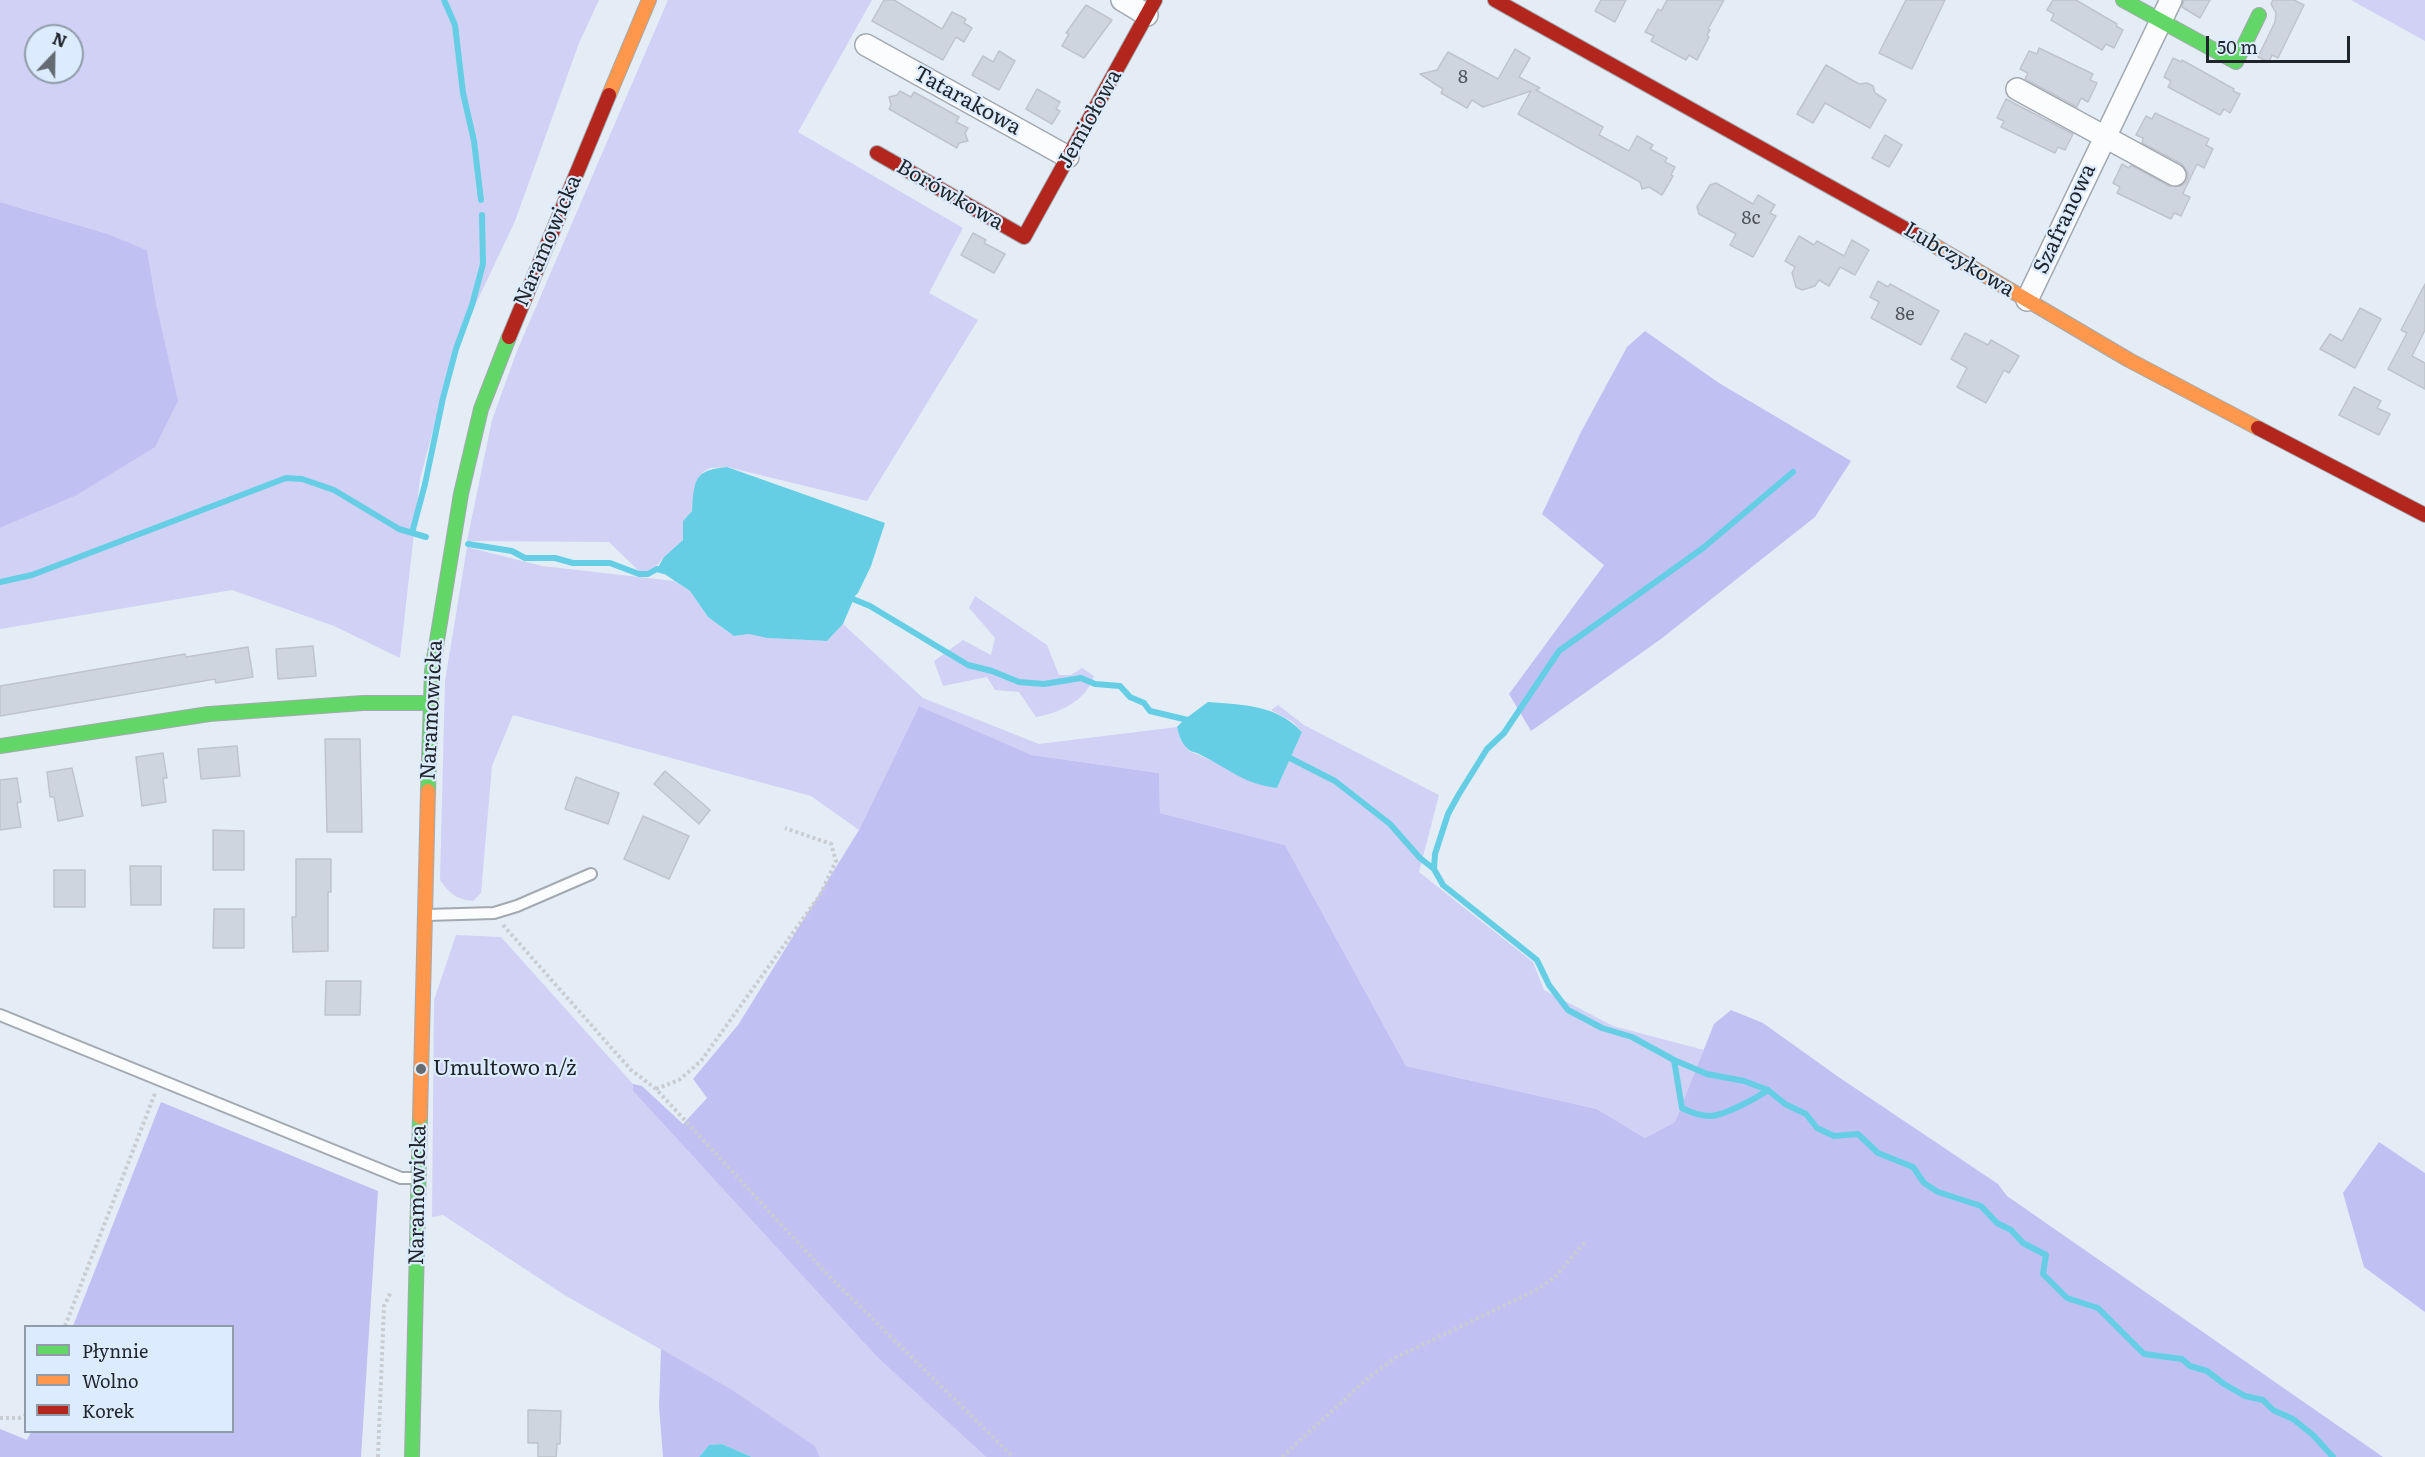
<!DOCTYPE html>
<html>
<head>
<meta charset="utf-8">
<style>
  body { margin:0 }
  #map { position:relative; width:2425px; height:1457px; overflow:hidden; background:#e4edf6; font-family:Literata,serif }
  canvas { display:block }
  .legend { position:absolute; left:24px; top:1325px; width:210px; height:108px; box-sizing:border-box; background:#dcecfe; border:2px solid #909caa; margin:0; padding:8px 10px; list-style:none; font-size:18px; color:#1f252b }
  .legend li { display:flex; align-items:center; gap:12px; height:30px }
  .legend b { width:30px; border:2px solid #909caa }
  .north { position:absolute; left:24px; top:24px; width:60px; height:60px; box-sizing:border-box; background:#dcecfe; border:2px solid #909caa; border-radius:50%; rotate:22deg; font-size:16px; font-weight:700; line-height:24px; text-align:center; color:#1f252b }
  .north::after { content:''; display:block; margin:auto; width:21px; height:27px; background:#646b72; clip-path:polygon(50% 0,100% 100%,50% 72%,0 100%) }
  .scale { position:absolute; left:2206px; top:36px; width:144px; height:27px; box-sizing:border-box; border:3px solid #1f252b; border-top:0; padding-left:8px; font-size:18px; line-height:21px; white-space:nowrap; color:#1f252b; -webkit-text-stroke:4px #dcecfe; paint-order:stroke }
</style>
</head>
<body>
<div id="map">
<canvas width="2425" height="1457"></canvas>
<ul class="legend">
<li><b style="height:8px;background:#63d668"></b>Płynnie</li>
<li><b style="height:8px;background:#ff974d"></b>Wolno</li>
<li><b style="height:8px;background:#b3261e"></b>Korek</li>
</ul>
<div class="north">N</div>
<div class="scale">50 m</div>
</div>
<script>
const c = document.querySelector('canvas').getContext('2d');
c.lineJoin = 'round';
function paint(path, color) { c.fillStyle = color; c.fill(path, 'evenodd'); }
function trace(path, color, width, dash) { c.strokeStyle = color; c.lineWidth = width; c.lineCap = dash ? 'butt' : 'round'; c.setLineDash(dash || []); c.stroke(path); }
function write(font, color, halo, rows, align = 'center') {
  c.font = font + ' Literata,serif'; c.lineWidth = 4.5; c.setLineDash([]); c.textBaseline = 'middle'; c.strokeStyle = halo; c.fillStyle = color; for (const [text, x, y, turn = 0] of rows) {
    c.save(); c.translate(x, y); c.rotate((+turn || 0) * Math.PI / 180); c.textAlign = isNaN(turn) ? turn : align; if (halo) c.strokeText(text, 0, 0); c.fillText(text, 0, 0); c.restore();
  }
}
paint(new Path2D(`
  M 0,0 L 599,0 L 579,43 L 515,221 L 455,348 L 420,479 L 400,658 L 334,626 L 232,590 L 0,629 L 0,528 L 75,496 L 157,308 L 147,250 L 108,234 L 0,202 ZM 36,36 L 72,36 L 72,72 L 36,72 Z
  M 668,0 L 872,0 L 798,132 L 963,228 L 929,293 L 978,320 L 867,501 L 727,467 L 710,468 L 703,472 L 694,492 L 692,511 L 683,521 L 683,540 L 664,557 L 653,570 L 640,572 L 609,542 L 467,541 L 492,420 L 517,351 Z
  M 2351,0 L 2425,0 L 2425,41 Z
  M 467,547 L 542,566 L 674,581 L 690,591 L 708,617 L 734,636 L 749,634 L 767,638 L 827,641 L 843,624 L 923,698 L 1039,744 L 1177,727 L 1180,739 L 1189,751 L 1277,788 L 1302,732 L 1293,722 L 1271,710 L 1278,705 L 1304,725 L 1439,795 L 1419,872 L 1533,962 L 1544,990 L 1613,1026 L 1704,1050 L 1675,1122 L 1645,1138 L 1597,1109 L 1406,1066 L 1285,845 L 1160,813 L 1159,773 L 1032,755 L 919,706 L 859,830 L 811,796 L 513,715 L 492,766 L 481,893 L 473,901 C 456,899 450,894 440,880 L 445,681 Z
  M 975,596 L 1047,645 L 1059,675 L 1071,675 L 1082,668 L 1094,676 C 1087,700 1060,713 1036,717 L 1019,692 L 995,690 L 987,677 L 943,686 L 934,661 L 963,640 L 991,655 L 995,638 L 969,608 Z
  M 456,935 L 501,937 L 633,1084 L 633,1091 L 877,1357 L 986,1457 L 820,1457 L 815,1446 L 731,1389 L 566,1296 L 443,1215 L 432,1217 L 434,1000 Z`), '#d0d1f4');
paint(new Path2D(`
  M 0,202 L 108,234 L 147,250 L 157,308 L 178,401 L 155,447 L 75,496 L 0,528 Z
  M 1645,331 L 1719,383 L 1851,461 L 1815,517 L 1661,639 L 1531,731 L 1509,694 L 1604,565 L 1542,514 L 1581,432 L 1627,347 Z
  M 919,706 L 1032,755 L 1159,773 L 1160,813 L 1285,845 L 1406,1066 L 1597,1109 L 1645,1138 L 1675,1122 L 1714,1024 L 1731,1010 L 1763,1023 L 1840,1078 L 1998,1184 L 2007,1196 L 2383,1457 L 986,1457 L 877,1357 L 633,1091 L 633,1084 L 642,1086 L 683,1124 L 707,1098 L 693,1079 L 738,1025 L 859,830 Z
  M 161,1102 L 378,1191 L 361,1457 L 0,1457 L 0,1429 L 27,1440 L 31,1432 L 232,1432 L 232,1326 L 73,1326 Z
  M 2379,1142 L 2425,1173 L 2425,1312 L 2364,1267 L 2343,1193 Z
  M 661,1349 L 731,1389 L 815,1446 L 820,1457 L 752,1457 L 722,1444 L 709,1445 L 699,1457 L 663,1457 L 659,1406 Z`), '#c1c0f3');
paint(new Path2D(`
  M 727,467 L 885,523 L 871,566 L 858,593 L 855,596 L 843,624 L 827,641 L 767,638 L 749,634 L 734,636 L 708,617 L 690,591 L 657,569 L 664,557 L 683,540 L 683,521 L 692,511 C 694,480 694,470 727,467 Z
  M 1208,702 C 1244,705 1275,704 1302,732 L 1277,788 C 1243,784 1228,768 1199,754 C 1195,752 1190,752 1187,748 C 1181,742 1179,736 1177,727 L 1185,719 Z
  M 722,1444 L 752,1457 L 699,1457 L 709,1445 Z`), '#66cee4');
trace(new Path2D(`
  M 444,0 L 455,25 L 463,93 L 474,141 L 481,200
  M 412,533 L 425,484 L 443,398 L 456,349 L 472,305 L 483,264 L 482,215
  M 468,544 L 512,551 L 525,558 L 555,558 L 573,563 L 610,563 L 639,574 L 648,574 L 657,569 L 664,571
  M 0,582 L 32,575 L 286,478 L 302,479 L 334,490 L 399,529 L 426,537
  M 848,597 L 870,606 L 968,665 L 992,671 L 1019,682 L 1044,684 L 1081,678 L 1095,684 L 1120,686 L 1130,697 L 1144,703 L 1150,711 L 1192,721
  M 1286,756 L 1335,781 L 1390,824 L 1420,858 L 1434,869 L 1443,885 L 1537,960 L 1549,985 L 1568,1010 L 1602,1028 L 1632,1037 L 1674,1060 L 1707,1074 L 1744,1081 L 1768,1090 L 1785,1104 L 1806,1114 L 1817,1128 L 1834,1136 L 1858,1134 L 1878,1153 L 1913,1167 L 1924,1183 L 1938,1192 L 1981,1206 L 1997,1223 L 2011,1230 L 2023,1243 L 2046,1255 L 2043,1274 L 2067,1298 L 2098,1308 L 2144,1354 L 2182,1359 L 2190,1366 L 2207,1371 L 2224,1384 L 2245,1396 L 2263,1400 L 2273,1410 L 2293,1419 L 2313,1435 L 2333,1457
  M 1434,869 L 1435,854 L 1448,814 L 1459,794 L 1487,749 L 1504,733 L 1559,651 L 1703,548 L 1793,472
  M 1674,1060 L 1682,1108 C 1690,1112 1701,1116 1710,1116 C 1723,1116 1757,1098 1768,1090`), '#66cee4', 6);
const building = new Path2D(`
  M 884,0 L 894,0 L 942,29 L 952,12 L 966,19 L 964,23 L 972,28 L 964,42 L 956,37 L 943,60 L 872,21 Z
  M 1601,0 L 1626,0 L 1615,22 L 1595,11 Z
  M 1667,0 L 1724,0 L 1708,29 L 1710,30 L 1707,35 L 1709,37 L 1697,60 L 1689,55 L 1686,60 L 1651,41 L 1654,36 L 1645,32 L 1658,9 L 1661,11 Z
  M 1906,0 L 1945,0 L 1912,69 L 1879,53 Z
  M 2053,0 L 2076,0 L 2117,24 L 2116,26 L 2123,30 L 2114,48 L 2106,44 L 2102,50 L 2051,20 L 2054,14 L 2047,10 Z
  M 2184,0 L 2210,0 L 2200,18 L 2182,7 Z
  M 2273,0 L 2294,0 L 2304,5 L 2278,58 L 2272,55 L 2269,62 L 2258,57 L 2275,22 L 2276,13 L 2271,4 Z
  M 1086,5 L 1112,20 L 1084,58 L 1062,46 L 1069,34 L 1066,33 Z
  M 2039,48 L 2093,74 L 2090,80 L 2097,83 L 2088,102 L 2081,98 L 2077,107 L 2025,79 L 2028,73 L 2020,69 L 2029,51 L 2037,54 Z
  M 1515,49 L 1530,58 L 1519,77 L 1540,88 L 1536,90 L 1603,127 L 1599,135 L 1629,151 L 1637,136 L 1653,145 L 1650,149 L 1667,158 L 1665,162 L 1675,167 L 1671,175 L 1673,176 L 1662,195 L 1649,187 L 1642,189 L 1640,182 L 1518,114 L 1531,91 L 1483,107 L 1472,100 L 1467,108 L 1441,93 L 1443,89 L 1420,74 L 1437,70 L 1448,52 L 1498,79 Z
  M 999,51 L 1015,61 L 999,90 L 972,75 L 983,56 L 993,62 Z
  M 2173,58 L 2181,62 L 2182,60 L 2234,89 L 2233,91 L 2240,94 L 2230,113 L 2224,109 L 2220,115 L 2168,87 L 2171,81 L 2164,77 Z
  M 1826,65 L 1859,84 L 1867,83 L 1873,86 L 1875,93 L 1886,100 L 1870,128 L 1825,103 L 1813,123 L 1797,114 Z
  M 1037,89 L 1060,102 L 1056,109 L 1060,111 L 1052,124 L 1026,109 Z
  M 900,91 L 911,97 L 914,92 L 959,117 L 956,122 L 968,128 L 965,133 L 968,141 L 959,143 L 957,148 L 889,109 L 891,105 L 889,97 L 897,95 Z
  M 2006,99 L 2073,134 L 2065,150 L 2058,147 L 2055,153 L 2001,127 L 2004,121 L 1997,118 Z
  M 2155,113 L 2209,139 L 2206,145 L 2213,149 L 2204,168 L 2197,164 L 2184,191 L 2183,194 L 2190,197 L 2181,216 L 2174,213 L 2171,219 L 2117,193 L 2120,187 L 2113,183 L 2122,164 L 2129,168 L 2131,165 L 2169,186 L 2181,186 L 2186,182 L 2188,174 L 2182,164 L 2142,143 L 2143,138 L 2136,135 L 2146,116 L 2152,119 Z
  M 1885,135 L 1902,145 L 1889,167 L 1872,158 Z
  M 1716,183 L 1753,204 L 1758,195 L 1775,205 L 1770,213 L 1776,216 L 1753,257 L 1730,245 L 1736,234 L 1699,214 L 1697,207 L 1710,185 Z
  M 973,233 L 986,240 L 984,243 L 1005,254 L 994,273 L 961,255 Z
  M 1799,236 L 1814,245 L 1817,241 L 1844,256 L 1852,240 L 1869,250 L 1855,275 L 1840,267 L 1829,286 L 1819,280 L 1815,286 L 1802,290 L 1796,287 L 1792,273 L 1795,267 L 1785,261 Z
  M 1878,281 L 1888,287 L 1890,284 L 1939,311 L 1921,345 L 1871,318 L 1879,302 L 1870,297 Z
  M 2425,284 L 2425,330 L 2412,356 L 2425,363 L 2425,389 L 2388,369 L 2407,333 L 2401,330 Z
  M 2360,308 L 2381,319 L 2355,368 L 2320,349 L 2330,334 L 2342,341 Z
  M 1965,333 L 1988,345 L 1991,340 L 2019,356 L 2009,373 L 2004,370 L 1986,403 L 1957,387 L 1967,368 L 1951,359 Z
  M 2354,387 L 2381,401 L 2377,408 L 2390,414 L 2379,435 L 2339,415 Z
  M 313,646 L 316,676 L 278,679 L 276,649 Z
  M 248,647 L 253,677 L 216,683 L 215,679 L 0,716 L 0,686 L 185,654 L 186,657 Z
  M 325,739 L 360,739 L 362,832 L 327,832 Z
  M 237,746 L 240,776 L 201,779 L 198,749 Z
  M 163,753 L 167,778 L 163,778 L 166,802 L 142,806 L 136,757 Z
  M 72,768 L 83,816 L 58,821 L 54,797 L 50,797 L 47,772 Z
  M 665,771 L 710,810 L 699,824 L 654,784 Z
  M 576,777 L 619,793 L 608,824 L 565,809 Z
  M 17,778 L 21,802 L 17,803 L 21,827 L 0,830 L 0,780 Z
  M 643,816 L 689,836 L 669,879 L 624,859 Z
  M 213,830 L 244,831 L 244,870 L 213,870 Z
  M 296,859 L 331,859 L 331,892 L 328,892 L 328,951 L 293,952 L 292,917 L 296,917 Z
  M 130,866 L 161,866 L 161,905 L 131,905 Z
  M 54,870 L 85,870 L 85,907 L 54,907 Z
  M 214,909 L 244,909 L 244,948 L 213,948 Z
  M 326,981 L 361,981 L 360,1015 L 325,1015 Z
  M 528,1410 L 561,1411 L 560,1444 L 557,1444 L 556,1457 L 538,1457 L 538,1443 L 528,1443 Z`);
paint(building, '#cfd5df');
trace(building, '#bfc4cc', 1.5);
const lane = new Path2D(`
  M 427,915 L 494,913 L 517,906 L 591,874
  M 0,1015 L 401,1178 L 418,1178`);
const street = new Path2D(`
  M 1122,0 L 1147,15
  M 866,45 L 1068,157
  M 2017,89 L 2175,175
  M 2027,300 L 2171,0`);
const fast = new Path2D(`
  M 2123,0 L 2236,62 L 2259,15
  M 0,746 L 209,714 L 363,703 L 430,703
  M 428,791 L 432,671 L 461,494 L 481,409 L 509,337
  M 412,1457 L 420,1117`);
const slow = new Path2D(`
  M 609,95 L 649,0
  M 1920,237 L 2129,360 L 2258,428
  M 420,1117 L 428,791`);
const jam = new Path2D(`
  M 1495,0 L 1920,237
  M 877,153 L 1024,237 L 1155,0
  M 509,337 L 609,95
  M 2258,428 L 2425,515`);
trace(lane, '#a2a9b0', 14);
trace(street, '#a2a9b0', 24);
trace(fast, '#a2a9b0', 16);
trace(slow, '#a2a9b0', 16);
trace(jam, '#a2a9b0', 16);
trace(new Path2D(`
  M 503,925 L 631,1070 L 656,1089 L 828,1275 L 1013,1457
  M 656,1089 L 679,1080 L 701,1061 L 820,895 L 836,861 L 831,844 L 785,828
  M 65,1326 L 156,1091
  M 0,1418 L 19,1418 L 26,1415
  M 378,1457 L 384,1306 L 391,1292
  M 1282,1457 L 1368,1378 L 1395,1358 L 1536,1290 L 1554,1278 L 1585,1242`), '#c9ccd0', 4, [3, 3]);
trace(lane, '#fbfcfe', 10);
trace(street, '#fbfcfe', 21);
trace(fast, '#63d668', 14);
trace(slow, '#ff974d', 14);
trace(jam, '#b3261e', 14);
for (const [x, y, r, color] of [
  [421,1069,6,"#646b72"]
]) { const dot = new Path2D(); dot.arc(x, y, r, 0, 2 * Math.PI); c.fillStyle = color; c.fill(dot); trace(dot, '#dcecfe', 2); }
write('18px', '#4e545b', null, [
  ["8",1463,78],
  ["8c",1751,219],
  ["8e",1905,315]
]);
write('21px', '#1f252b', '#dcecfe', [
  ["Tatarakowa",967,101,29],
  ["Jemiołowa",1090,119,-61],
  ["Borówkowa",950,195,30],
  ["Szafranowa",2065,219,-65],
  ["Naramowicka",548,241,-67],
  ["Lubczykowa",1959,260,31],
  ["Naramowicka",432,710,-87],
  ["Naramowicka",418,1195,-89]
]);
write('21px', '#1f252b', '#dcecfe', [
  ["Umultowo n/ż",433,1069]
], 'left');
</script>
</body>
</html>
